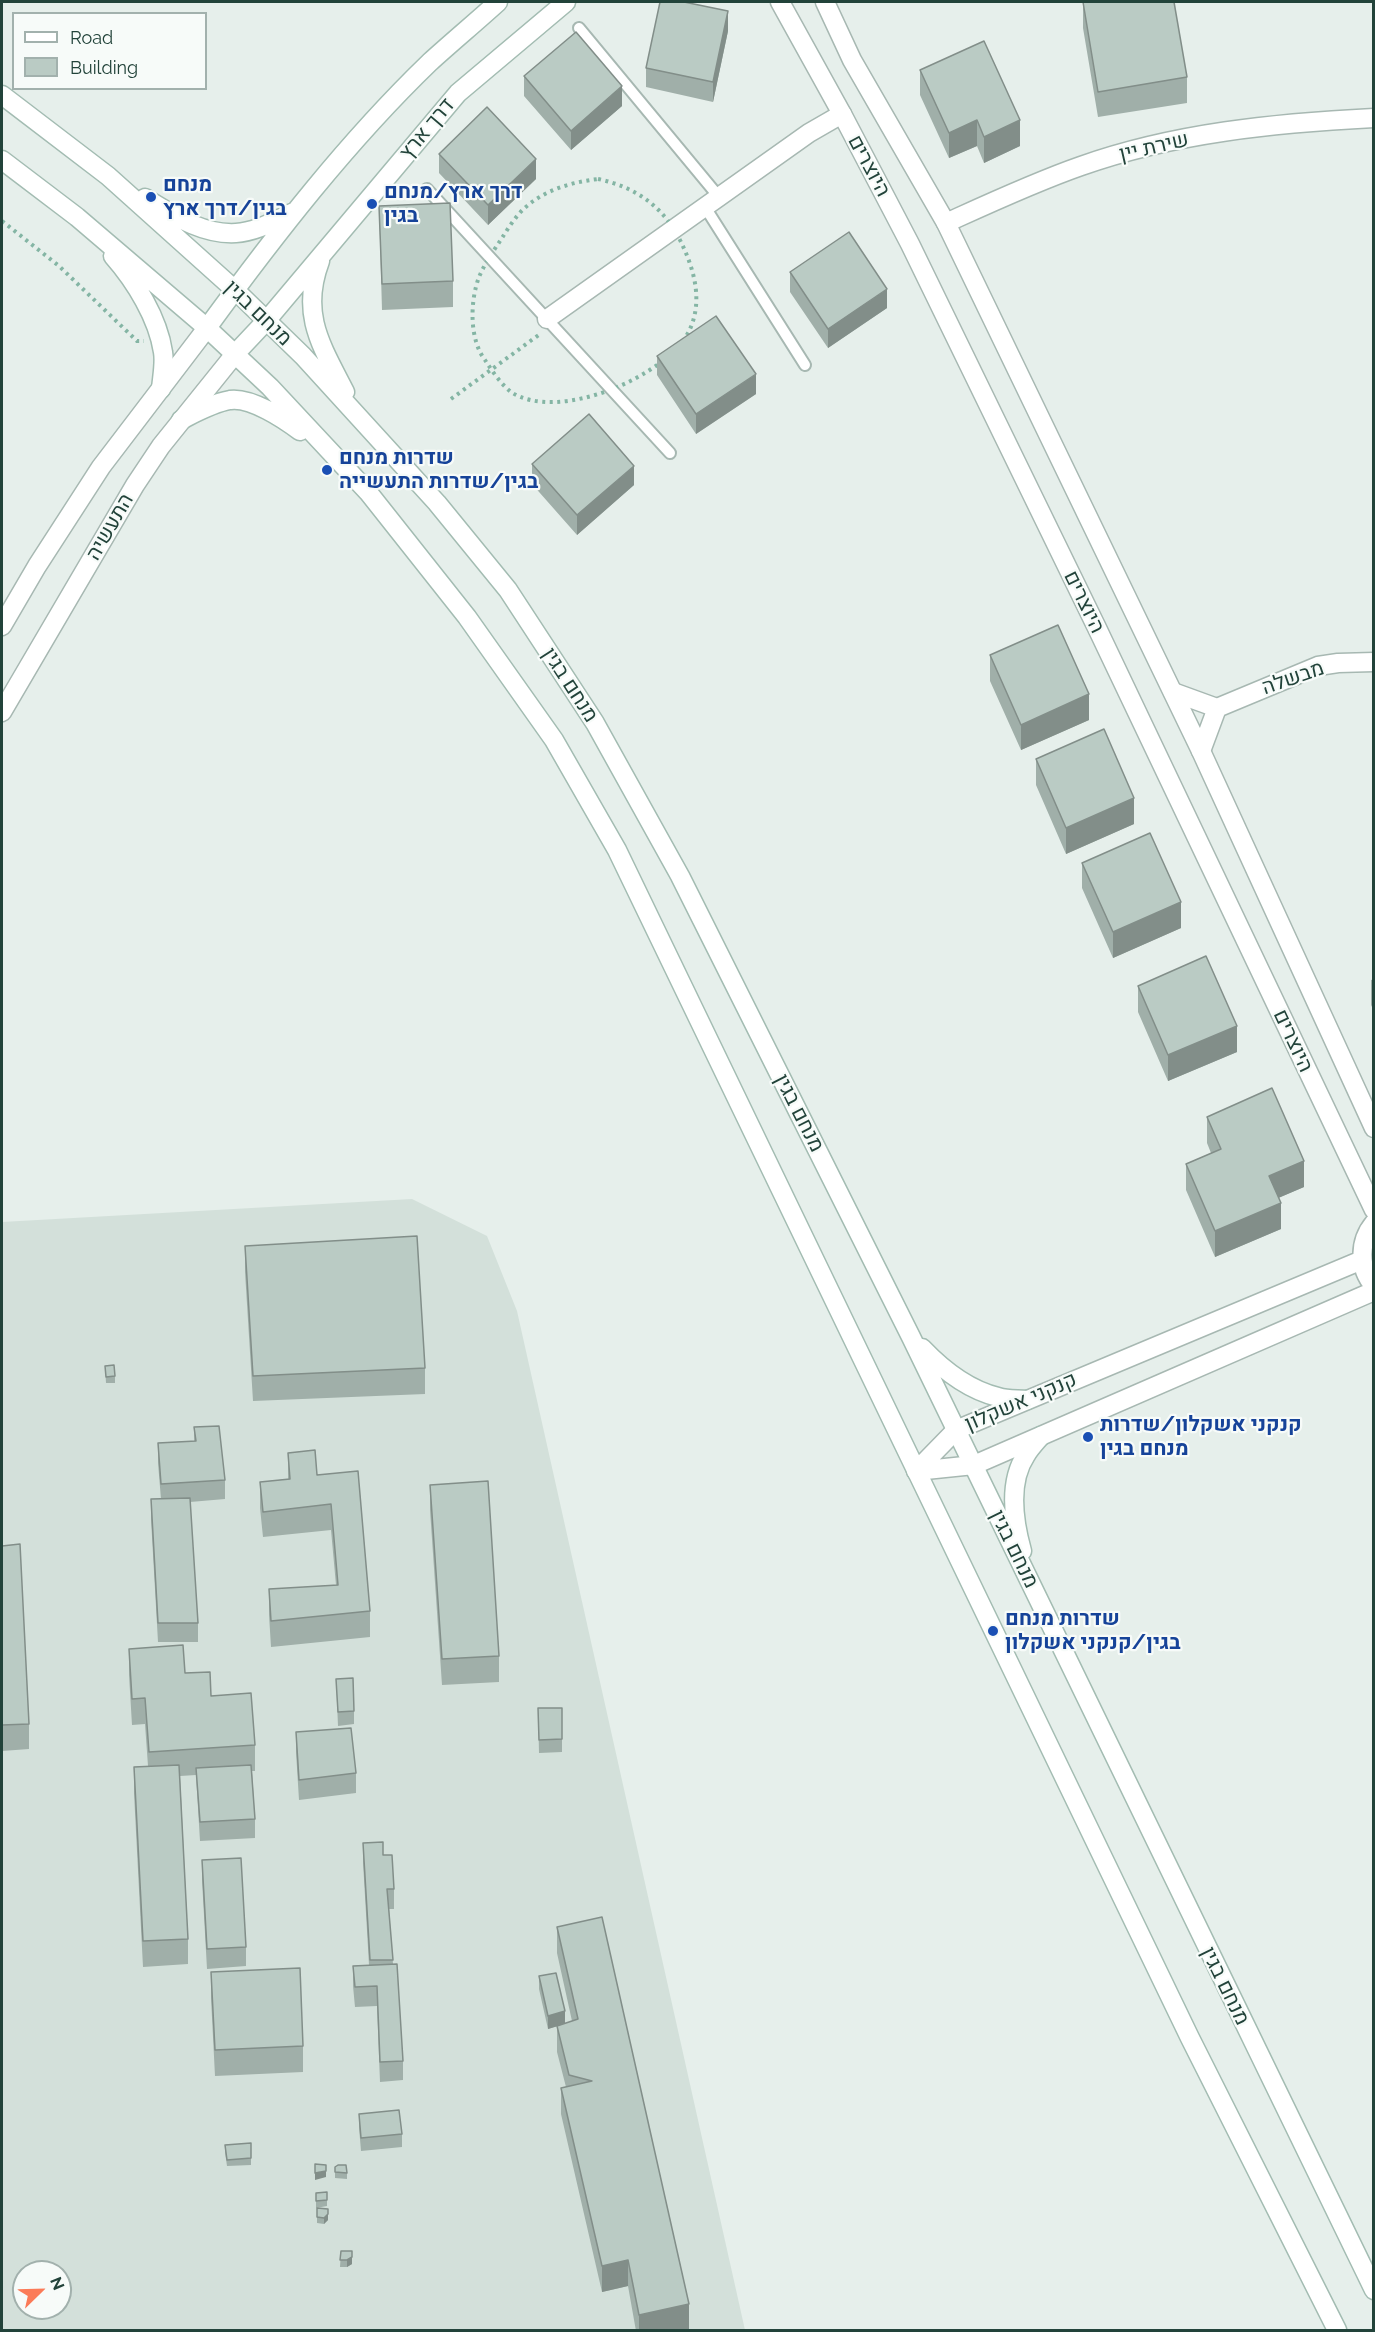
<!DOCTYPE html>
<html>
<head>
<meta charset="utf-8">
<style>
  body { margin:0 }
  #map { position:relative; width:1375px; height:2332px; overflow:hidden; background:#e6efeb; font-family:Raleway,sans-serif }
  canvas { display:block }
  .frame { position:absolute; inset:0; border:3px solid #22433a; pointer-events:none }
  .legend { position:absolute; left:12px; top:12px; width:195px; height:78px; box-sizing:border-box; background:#f7fbf9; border:2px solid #a2b1ad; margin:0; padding:8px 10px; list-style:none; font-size:18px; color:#22433a }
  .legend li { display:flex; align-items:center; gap:12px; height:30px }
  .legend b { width:30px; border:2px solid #a2b1ad }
  .north { position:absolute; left:12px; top:2260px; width:60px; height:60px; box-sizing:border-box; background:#f7fbf9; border:2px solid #a2b1ad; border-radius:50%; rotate:67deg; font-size:16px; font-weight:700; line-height:24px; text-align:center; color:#22433a }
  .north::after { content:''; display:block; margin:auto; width:21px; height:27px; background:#fb7b58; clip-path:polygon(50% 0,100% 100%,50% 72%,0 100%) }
</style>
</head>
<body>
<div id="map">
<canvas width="1375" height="2332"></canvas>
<div class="frame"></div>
<ul class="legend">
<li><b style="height:8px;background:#fff"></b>Road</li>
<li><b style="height:16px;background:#bacbc4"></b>Building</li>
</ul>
<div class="north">N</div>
</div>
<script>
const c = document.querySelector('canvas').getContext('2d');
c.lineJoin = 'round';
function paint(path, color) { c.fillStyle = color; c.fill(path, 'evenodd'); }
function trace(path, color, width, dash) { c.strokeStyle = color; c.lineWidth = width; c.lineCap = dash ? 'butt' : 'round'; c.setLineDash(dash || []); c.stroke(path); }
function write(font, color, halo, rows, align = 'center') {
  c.font = font + ' Raleway,Heebo,sans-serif'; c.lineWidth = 4.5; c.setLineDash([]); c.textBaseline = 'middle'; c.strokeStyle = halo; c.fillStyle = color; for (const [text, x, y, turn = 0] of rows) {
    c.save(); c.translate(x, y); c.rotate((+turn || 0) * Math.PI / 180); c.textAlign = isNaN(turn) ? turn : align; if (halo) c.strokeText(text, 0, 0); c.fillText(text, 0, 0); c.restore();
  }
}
paint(new Path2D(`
  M 412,1199 L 487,1236 L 517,1311 L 745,2330 L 2,2330 L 2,1222 ZM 24,2272 L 60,2272 L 60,2308 L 24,2308 Z`), '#d3e0da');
const service = new Path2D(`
  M 579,28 L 719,197
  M 427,189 L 670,453
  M 705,207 L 805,365`);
const minor = new Path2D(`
  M 946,223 C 990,203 1035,182 1081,166 C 1174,133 1275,123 1374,118
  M 547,319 L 809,133 L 842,114
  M 1173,692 L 1217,708 L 1201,751
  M 1217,708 L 1318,666 L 1338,663 L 1374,662`);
const tertiary = new Path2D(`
  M 780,2 L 842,114 L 910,244 L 1097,628 L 1374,1210
  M 825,2 L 852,60 L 946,223 L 1201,751 L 1374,1128
  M 2,626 L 37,566 L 101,467 L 207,328
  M 2,712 L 135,485 L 161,446 L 235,354
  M 1374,1223 C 1359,1241 1358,1268 1374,1286
  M 916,1471 L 956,1430 L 1362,1260
  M 916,1471 L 974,1465 L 1374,1291`);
const secondary = new Path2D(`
  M 2,95 L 108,176 L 235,290 L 303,356 L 437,503 L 508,590 L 595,723 L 680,876 L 911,1337 L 1374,2290
  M 2,160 L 77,217 L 207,328 L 270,387 L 368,492 L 467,617 L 554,740 L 617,850 L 1190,2038 L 1337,2330
  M 145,198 C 173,215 202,235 236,233 C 256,232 276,220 294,212
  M 113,256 C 135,281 158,318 163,352 C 165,363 162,377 161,389
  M 320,261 C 300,314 321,345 345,392
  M 207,328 C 275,235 347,142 430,62 C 452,42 476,22 498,2
  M 235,354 L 267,320 L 458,93 L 566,2
  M 181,420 C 197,412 213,403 230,400 C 251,397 284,419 300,431
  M 922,1348 C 942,1369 969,1390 998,1397 C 1007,1400 1018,1399 1027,1400
  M 1022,1551 C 1014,1522 1008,1482 1026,1455 C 1030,1448 1036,1442 1041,1436`);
trace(service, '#a7b8b2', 14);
trace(minor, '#a7b8b2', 21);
trace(tertiary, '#a7b8b2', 21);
trace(secondary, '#a3bcb2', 21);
trace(new Path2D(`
  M 598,179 C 636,187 664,207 681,242 C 694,269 703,300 690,329 C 668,377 557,423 511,392 C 501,384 492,371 485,360 C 469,339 470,301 479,277 C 485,263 494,250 502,238 C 509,227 517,214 527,206 C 547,189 573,182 598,179 Z
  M 2,221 L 59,266 L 137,341 L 144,341
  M 451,399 L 540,334`), '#84b5a4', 4, [3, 4.5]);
trace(service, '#fff', 10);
trace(minor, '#fff', 18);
trace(tertiary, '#fff', 18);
trace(secondary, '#fff', 18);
paint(new Path2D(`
  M 1083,2 L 1187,77 L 1187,103 L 1098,117 L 1083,28 Z
  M 728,31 L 713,102 L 646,87 L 646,68 Z
  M 920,70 L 1020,146 L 984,163 L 977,146 L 949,158 L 920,95 Z
  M 524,76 L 622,106 L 571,150 L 524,96 Z
  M 439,154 L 536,179 L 488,225 L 439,173 Z
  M 379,206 L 453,281 L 453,307 L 382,310 Z
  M 790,272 L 887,308 L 828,348 L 790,292 Z
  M 657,356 L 756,394 L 696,434 L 657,375 Z
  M 532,464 L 634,485 L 577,535 L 532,484 Z
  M 990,655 L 1089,720 L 1021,750 L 990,681 Z
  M 1036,759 L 1134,824 L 1066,854 L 1036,785 Z
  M 1082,863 L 1181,928 L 1113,958 L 1082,888 Z
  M 1374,979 L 1374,1011 L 1371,1005 L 1371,980 Z
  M 1138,986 L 1237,1052 L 1168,1081 L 1138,1012 Z
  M 1207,1117 L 1304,1187 L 1278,1198 L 1281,1229 L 1215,1257 L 1186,1190 L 1186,1164 L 1211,1153 L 1207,1143 Z
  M 245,1246 L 425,1368 L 425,1394 L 253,1401 L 245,1272 Z
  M 105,1366 L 115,1376 L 115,1383 L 106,1383 Z
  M 194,1427 L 225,1480 L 225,1499 L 190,1502 L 198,1623 L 198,1642 L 158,1642 L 151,1519 L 151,1499 L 161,1499 L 158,1463 L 158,1443 L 194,1441 Z
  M 288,1453 L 317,1475 L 358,1471 L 370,1611 L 370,1637 L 271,1647 L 269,1615 L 269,1589 L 336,1585 L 331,1530 L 263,1537 L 260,1508 L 260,1482 L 288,1479 Z
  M 430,1485 L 499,1656 L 499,1682 L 442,1685 L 430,1510 Z
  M 2,1546 L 29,1724 L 29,1749 L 2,1751 Z
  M 129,1649 L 185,1673 L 211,1696 L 255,1745 L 255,1771 L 252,1771 L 255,1819 L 255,1838 L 200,1841 L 196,1775 L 180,1776 L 188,1939 L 188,1964 L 143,1967 L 134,1793 L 134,1767 L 148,1766 L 145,1724 L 132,1725 L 129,1675 Z
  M 336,1679 L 354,1711 L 354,1724 L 338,1726 Z
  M 538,1708 L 562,1708 L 562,1752 L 539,1753 Z
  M 296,1732 L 356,1773 L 356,1793 L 299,1800 L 296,1752 Z
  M 363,1843 L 383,1855 L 394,1889 L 394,1909 L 389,1909 L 393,1964 L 403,2061 L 403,2080 L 380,2082 L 377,2006 L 355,2007 L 353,1986 L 353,1966 L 369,1965 L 363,1862 Z
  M 202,1860 L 246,1947 L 246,1966 L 207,1969 L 202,1880 Z
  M 557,1927 L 689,2330 L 685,2331 L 636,2331 L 628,2286 L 602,2292 L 561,2114 L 561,2088 L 566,2087 L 557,2052 L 557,2026 L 548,2029 L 539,1989 L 539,1976 L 565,2023 L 572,2021 L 557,1953 Z
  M 211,1972 L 303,2046 L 303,2072 L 215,2076 L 211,1998 Z
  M 359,2114 L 402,2134 L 402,2147 L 361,2151 L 359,2127 Z
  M 251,2143 L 251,2165 L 227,2166 L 225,2152 L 225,2145 Z
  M 335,2167 L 347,2173 L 347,2179 L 335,2178 Z
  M 327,2192 L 327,2206 L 316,2208 L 316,2193 Z
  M 317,2208 L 328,2209 L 328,2220 L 324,2224 L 317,2223 Z
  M 341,2251 L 352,2264 L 347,2267 L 340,2267 Z`), '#a0afa9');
paint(new Path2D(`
  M 728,11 L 728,31 L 713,102 L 713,82 Z
  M 622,86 L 622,106 L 571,150 L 571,131 Z
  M 977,120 L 977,146 L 949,158 L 949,133 Z
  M 1020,120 L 1020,146 L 984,163 L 984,137 Z
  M 536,159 L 536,179 L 488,225 L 488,205 Z
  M 887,289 L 887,308 L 828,348 L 828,329 Z
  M 756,374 L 756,394 L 696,434 L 696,414 Z
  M 634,466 L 634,485 L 577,535 L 577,515 Z
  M 1089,694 L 1089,720 L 1021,750 L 1021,725 Z
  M 1134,798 L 1134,824 L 1066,854 L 1066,828 Z
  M 1181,902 L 1181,928 L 1113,958 L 1113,932 Z
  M 1237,1026 L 1237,1052 L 1168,1081 L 1168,1055 Z
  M 1304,1161 L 1304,1187 L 1269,1202 L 1269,1176 Z
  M 1281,1203 L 1281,1229 L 1215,1257 L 1215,1231 Z
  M 565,2011 L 565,2024 L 548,2029 L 548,2016 Z
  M 326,2171 L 326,2177 L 315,2180 L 315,2173 Z
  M 328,2214 L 328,2220 L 324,2224 L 324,2218 Z
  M 352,2251 L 352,2264 L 347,2267 L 347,2260 Z
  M 628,2260 L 628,2286 L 602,2292 L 602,2266 Z
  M 689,2304 L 689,2330 L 685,2331 L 639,2331 L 639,2315 Z`), '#828e89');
const building = new Path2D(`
  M 660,2 L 684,2 L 728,11 L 713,82 L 646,68 Z
  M 1083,2 L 1174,2 L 1187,77 L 1098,92 Z
  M 576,32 L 622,86 L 571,131 L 524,76 Z
  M 984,41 L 1020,120 L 984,137 L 977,120 L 949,133 L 920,70 Z
  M 487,107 L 536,159 L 488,205 L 439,154 Z
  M 450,203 L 453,281 L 382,284 L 379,206 Z
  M 849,232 L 887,289 L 828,329 L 790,272 Z
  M 716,316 L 756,374 L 696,414 L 657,356 Z
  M 589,414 L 634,466 L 577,515 L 532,464 Z
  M 1058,625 L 1089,694 L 1021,725 L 990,655 Z
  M 1104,729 L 1134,798 L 1066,828 L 1036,759 Z
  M 1150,833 L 1181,902 L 1113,932 L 1082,863 Z
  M 1206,956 L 1237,1026 L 1168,1055 L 1138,986 Z
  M 1272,1088 L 1304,1161 L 1269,1176 L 1281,1203 L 1215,1231 L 1186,1164 L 1221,1149 L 1207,1117 Z
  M 417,1236 L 425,1368 L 253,1376 L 245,1246 Z
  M 114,1365 L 115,1376 L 106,1377 L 105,1366 Z
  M 219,1426 L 225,1480 L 161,1484 L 158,1443 L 196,1441 L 194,1427 Z
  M 315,1450 L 317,1475 L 358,1471 L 370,1611 L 271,1621 L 269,1589 L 338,1585 L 331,1504 L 263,1512 L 260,1482 L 290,1479 L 288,1453 Z
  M 488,1481 L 499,1656 L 442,1659 L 430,1485 Z
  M 190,1498 L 198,1623 L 158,1623 L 151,1499 Z
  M 20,1544 L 29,1724 L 2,1725 L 2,1546 Z
  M 183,1645 L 185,1673 L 210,1672 L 211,1696 L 251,1693 L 255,1745 L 149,1752 L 145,1698 L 132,1699 L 129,1649 Z
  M 353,1678 L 354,1711 L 338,1712 L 336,1679 Z
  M 538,1708 L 562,1708 L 562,1739 L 539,1740 Z
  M 351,1728 L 356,1773 L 299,1780 L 296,1732 Z
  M 179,1765 L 188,1939 L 143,1941 L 134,1767 Z
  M 251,1765 L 255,1819 L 200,1822 L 196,1768 Z
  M 383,1842 L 383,1855 L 392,1855 L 394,1889 L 387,1889 L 393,1960 L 370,1960 L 363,1843 Z
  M 241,1858 L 246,1947 L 207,1949 L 202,1860 Z
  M 602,1917 L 689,2304 L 639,2315 L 628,2260 L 602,2266 L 561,2088 L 592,2081 L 569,2075 L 557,2026 L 578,2019 L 557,1927 Z
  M 397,1964 L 403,2061 L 380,2062 L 377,1986 L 355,1987 L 353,1966 Z
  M 300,1968 L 303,2046 L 215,2050 L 211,1972 Z
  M 556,1973 L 565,2011 L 548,2016 L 539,1976 Z
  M 399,2110 L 402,2134 L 361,2138 L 359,2114 Z
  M 251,2143 L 251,2158 L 227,2160 L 225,2145 Z
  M 315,2164 L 326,2165 L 326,2171 L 315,2173 Z
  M 338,2165 L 346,2165 L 347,2173 L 335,2172 L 335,2167 Z
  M 327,2192 L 327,2200 L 316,2201 L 316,2193 Z
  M 317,2208 L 328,2209 L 328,2214 L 324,2218 L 317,2217 Z
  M 341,2251 L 352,2251 L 352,2257 L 347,2260 L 340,2260 Z`);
paint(building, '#bacbc4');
trace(building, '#828e89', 1.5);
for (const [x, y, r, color] of [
  [151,197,6,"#1a4fb4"],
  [372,204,6,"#1a4fb4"],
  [327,470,6,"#1a4fb4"],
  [1088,1437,6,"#1a4fb4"],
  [993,1631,6,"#1a4fb4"]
]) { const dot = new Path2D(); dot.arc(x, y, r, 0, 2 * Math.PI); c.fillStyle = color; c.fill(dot); trace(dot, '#f7fbf9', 2); }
write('21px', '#22433a', '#f7fbf9', [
  ["דרך ארץ",427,129,-50],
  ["שירת יין",1154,147,-13],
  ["היוצרים",869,166,62],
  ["מנחם בגין",258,313,44],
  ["התעשיה",110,527,-60],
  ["היוצרים",1084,602,64],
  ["מבשלה",1293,678,-19],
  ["מנחם בגין",570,685,57],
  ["היוצרים",1293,1041,65],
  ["מנחם בגין",799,1113,63],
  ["קנקני אשקלון",1021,1402,-23],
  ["מנחם בגין",1014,1549,64],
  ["מנחם בגין",1225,1986,64]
]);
write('bold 21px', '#164399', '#f7fbf9', [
  ["מנחם",163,185],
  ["בגין/דרך ארץ",163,209],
  ["דרך ארץ/מנחם",384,192],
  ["בגין",384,216],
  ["שדרות מנחם",339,458],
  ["בגין/שדרות התעשייה",339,482],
  ["קנקני אשקלון/שדרות",1100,1425],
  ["מנחם בגין",1100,1449],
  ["שדרות מנחם",1005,1619],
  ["בגין/קנקני אשקלון",1005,1643]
], 'left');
</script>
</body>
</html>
